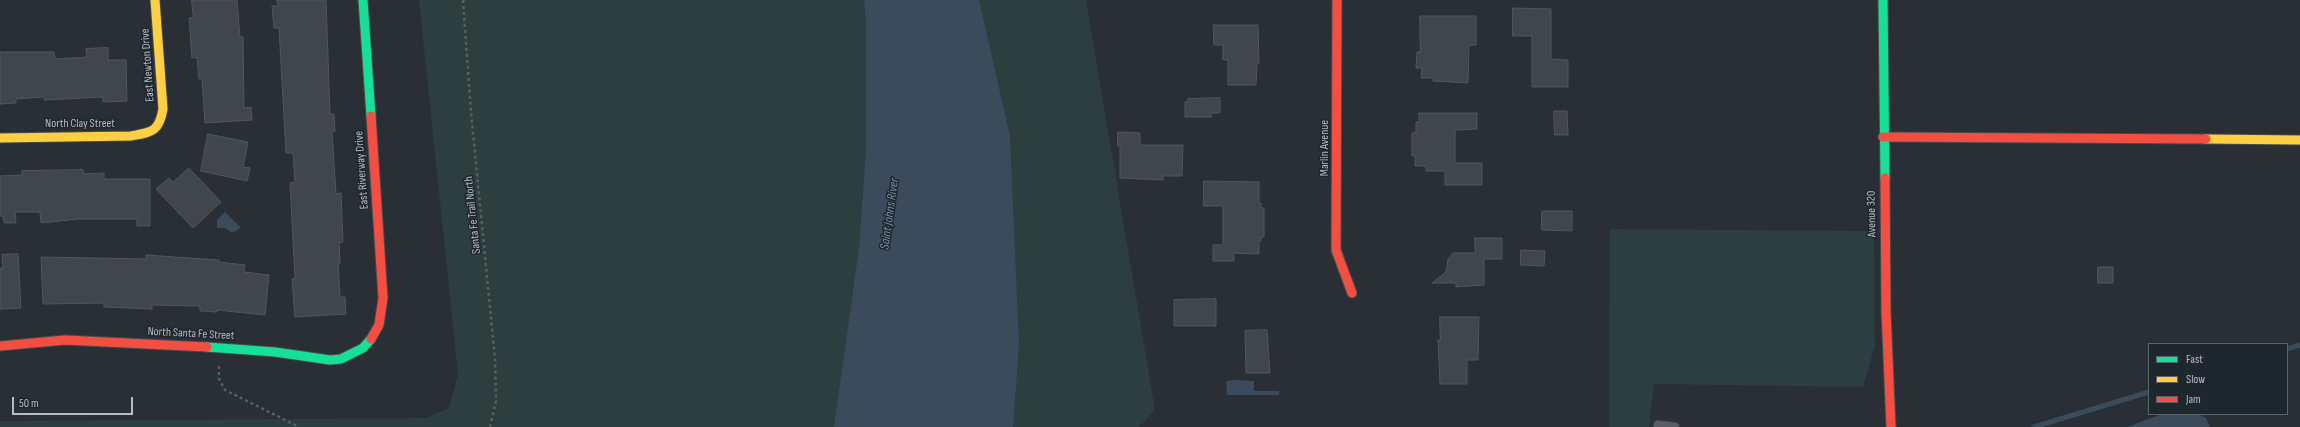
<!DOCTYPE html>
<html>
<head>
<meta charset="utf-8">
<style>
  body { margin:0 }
  #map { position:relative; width:2300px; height:427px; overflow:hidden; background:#292f34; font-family:"Sofia Sans Condensed",sans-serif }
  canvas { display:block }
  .legend { position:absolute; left:2148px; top:343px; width:140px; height:72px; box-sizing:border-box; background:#1e262e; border:1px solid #5a626a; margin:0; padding:5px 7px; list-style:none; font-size:12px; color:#b4bcc5 }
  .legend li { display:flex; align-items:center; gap:8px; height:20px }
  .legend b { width:20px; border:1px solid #5a626a }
  .scale { position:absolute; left:12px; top:397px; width:121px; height:18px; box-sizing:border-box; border:2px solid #b4bcc5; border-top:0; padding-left:5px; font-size:12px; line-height:14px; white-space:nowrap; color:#b4bcc5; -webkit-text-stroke:3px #1e262e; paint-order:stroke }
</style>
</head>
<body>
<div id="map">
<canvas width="2300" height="427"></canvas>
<ul class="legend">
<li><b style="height:5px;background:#16e098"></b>Fast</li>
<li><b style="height:5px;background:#ffcf43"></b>Slow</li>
<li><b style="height:5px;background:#f24e42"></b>Jam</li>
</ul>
<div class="scale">50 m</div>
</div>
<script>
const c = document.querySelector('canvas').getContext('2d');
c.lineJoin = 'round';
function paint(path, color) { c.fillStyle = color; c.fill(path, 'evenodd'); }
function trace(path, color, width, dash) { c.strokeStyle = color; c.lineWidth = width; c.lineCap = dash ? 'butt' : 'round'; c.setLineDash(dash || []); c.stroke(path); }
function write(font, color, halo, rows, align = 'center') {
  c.font = font + ' "Sofia Sans Condensed",sans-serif'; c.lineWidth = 3; c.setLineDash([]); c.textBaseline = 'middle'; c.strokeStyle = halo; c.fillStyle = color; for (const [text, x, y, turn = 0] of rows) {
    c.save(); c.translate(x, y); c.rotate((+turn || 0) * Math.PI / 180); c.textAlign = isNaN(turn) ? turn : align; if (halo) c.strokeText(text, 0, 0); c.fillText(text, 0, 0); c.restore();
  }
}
paint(new Path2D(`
  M 419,0 L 1086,0 L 1155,410 L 1139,427 L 0,427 L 0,421 L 426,418 L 449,408 L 458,374 Z
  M 1610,229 L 1874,231 L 1875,345 L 1863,387 L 1654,384 L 1649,427 L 1609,427 Z`), '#2c3e3e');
paint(new Path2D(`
  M 864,0 L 979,0 L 1010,136 L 1019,345 L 1013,427 L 834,427 L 859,248 L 866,150 L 866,20 Z
  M 225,212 L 241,228 L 232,233 L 225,228 L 217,228 L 217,220 Z
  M 1235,380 L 1254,381 L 1254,391 L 1279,391 L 1279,395 L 1227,395 L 1226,381 Z
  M 2162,414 L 2198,414 L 2206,418 L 2210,427 L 2127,427 Z`), '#3b4b5b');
trace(new Path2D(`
  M 2287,349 L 2300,345
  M 2034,427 L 2149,392`), '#3b4b5b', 5);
const building = new Path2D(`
  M 192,0 L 237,0 L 240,37 L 243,37 L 244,108 L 251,107 L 252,120 L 205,123 L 202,79 L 199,79 L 197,57 L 192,58 L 189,18 L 193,18 Z
  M 277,0 L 326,0 L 330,114 L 334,114 L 335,131 L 332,131 L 336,194 L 341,193 L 342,217 L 343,242 L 339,243 L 340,263 L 338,263 L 340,297 L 345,297 L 346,314 L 295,317 L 292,279 L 295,279 L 290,183 L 295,182 L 293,153 L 286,153 L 279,28 L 274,28 L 272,6 L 278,6 Z
  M 1513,8 L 1551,9 L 1551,59 L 1568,60 L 1568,87 L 1532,87 L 1532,36 L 1513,36 Z
  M 1420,16 L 1476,16 L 1476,45 L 1469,45 L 1468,83 L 1433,81 L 1433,78 L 1421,78 L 1422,68 L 1416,68 L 1417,52 L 1420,52 Z
  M 1214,25 L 1258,25 L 1259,63 L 1257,63 L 1256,85 L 1228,85 L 1228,60 L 1223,60 L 1223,45 L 1214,45 Z
  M 108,48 L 108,60 L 126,60 L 127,101 L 103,102 L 103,97 L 44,100 L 44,97 L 16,99 L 16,103 L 0,104 L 0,52 L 54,52 L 55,59 L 87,57 L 86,49 Z
  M 1220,98 L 1220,113 L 1211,113 L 1211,117 L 1185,117 L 1185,102 L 1188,102 L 1188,99 Z
  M 1554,111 L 1567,111 L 1568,135 L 1555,135 Z
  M 1419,113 L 1477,113 L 1477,129 L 1455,130 L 1455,163 L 1482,163 L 1482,185 L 1445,185 L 1445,171 L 1426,171 L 1426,166 L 1415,166 L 1415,156 L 1412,156 L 1412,133 L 1416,132 L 1416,122 L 1419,122 Z
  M 1118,132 L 1140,133 L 1140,145 L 1183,145 L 1182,176 L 1163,176 L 1163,180 L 1120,178 L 1120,146 L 1118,146 Z
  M 208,134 L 248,142 L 243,167 L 250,168 L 247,181 L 201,171 Z
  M 189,168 L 221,202 L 193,228 L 156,189 L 169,178 L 173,182 Z
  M 83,170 L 84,174 L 104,173 L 104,179 L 150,179 L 150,226 L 137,226 L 137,219 L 78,219 L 41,223 L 40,212 L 15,212 L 16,223 L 4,223 L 3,216 L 0,216 L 0,176 L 22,175 L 22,171 Z
  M 1204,181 L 1259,182 L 1259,203 L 1261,203 L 1261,208 L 1264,208 L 1264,237 L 1261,237 L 1261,241 L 1259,241 L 1259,254 L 1234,253 L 1234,261 L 1213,261 L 1213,245 L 1223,245 L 1223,206 L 1204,206 Z
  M 1542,211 L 1572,211 L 1572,231 L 1542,230 Z
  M 1475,238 L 1502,238 L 1502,259 L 1484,259 L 1484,285 L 1456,287 L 1456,283 L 1432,283 L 1446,272 L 1448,259 L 1453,253 L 1475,253 Z
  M 1521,250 L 1545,251 L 1544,266 L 1521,265 Z
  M 18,254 L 21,308 L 0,309 L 0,268 L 3,268 L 2,255 Z
  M 146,255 L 219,260 L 219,262 L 245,265 L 244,272 L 269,275 L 265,315 L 217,310 L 217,312 L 200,311 L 200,306 L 152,305 L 152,309 L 104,307 L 104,303 L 43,304 L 41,257 L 146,259 Z
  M 2098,267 L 2113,267 L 2113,283 L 2098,283 Z
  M 1216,299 L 1216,326 L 1174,326 L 1174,300 Z
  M 1440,317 L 1479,317 L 1478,360 L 1467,360 L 1467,384 L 1440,384 L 1438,340 L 1440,340 Z
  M 1267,330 L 1270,373 L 1246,373 L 1245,331 Z`);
paint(building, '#41464b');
trace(building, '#51565c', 1);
const lane = new Path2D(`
  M 1658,425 L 1675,427`);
const fast = new Path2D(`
  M 363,0 L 371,116
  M 1883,0 L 1885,178
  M 207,347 L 275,352 L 330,360 L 341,359 L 363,348 L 371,339`);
const slow = new Path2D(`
  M 0,138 L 131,136 C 152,132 159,132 163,109 L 155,0
  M 2206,139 L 2300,140`);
const jam = new Path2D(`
  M 1337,0 L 1336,250 L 1352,293
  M 1883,137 L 2206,139
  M 1885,178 L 1886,311 L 1891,427
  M 371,339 L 379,325 L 383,298 L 371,116
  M 0,346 L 65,340 L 207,347`);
trace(lane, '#474b4f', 10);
trace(fast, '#474b4f', 11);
trace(slow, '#474b4f', 11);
trace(jam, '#474b4f', 11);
trace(new Path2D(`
  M 463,0 L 471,112 L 495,359 L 496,401 L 490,427
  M 219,366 L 219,379 L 225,390 L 299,427`), '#595e61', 2.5, [3, 3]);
trace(lane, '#595e63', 8);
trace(fast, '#16e098', 9);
trace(slow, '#ffcf43', 9);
trace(jam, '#f24e42', 9);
write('12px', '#b4bcc5', '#1e262e', [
  ["East Newton Drive",148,65,-94],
  ["North Clay Street",80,124],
  ["Marlin Avenue",1325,148,-90],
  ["East Riverway Drive",362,170,-94],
  ["Avenue 320",1872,214,-91],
  ["Santa Fe Trail North",473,215,-96],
  ["North Santa Fe Street",191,334,3]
]);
write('italic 13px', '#788fa4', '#1e262e', [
  ["Saint Johns River",890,214,-82]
]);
</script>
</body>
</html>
